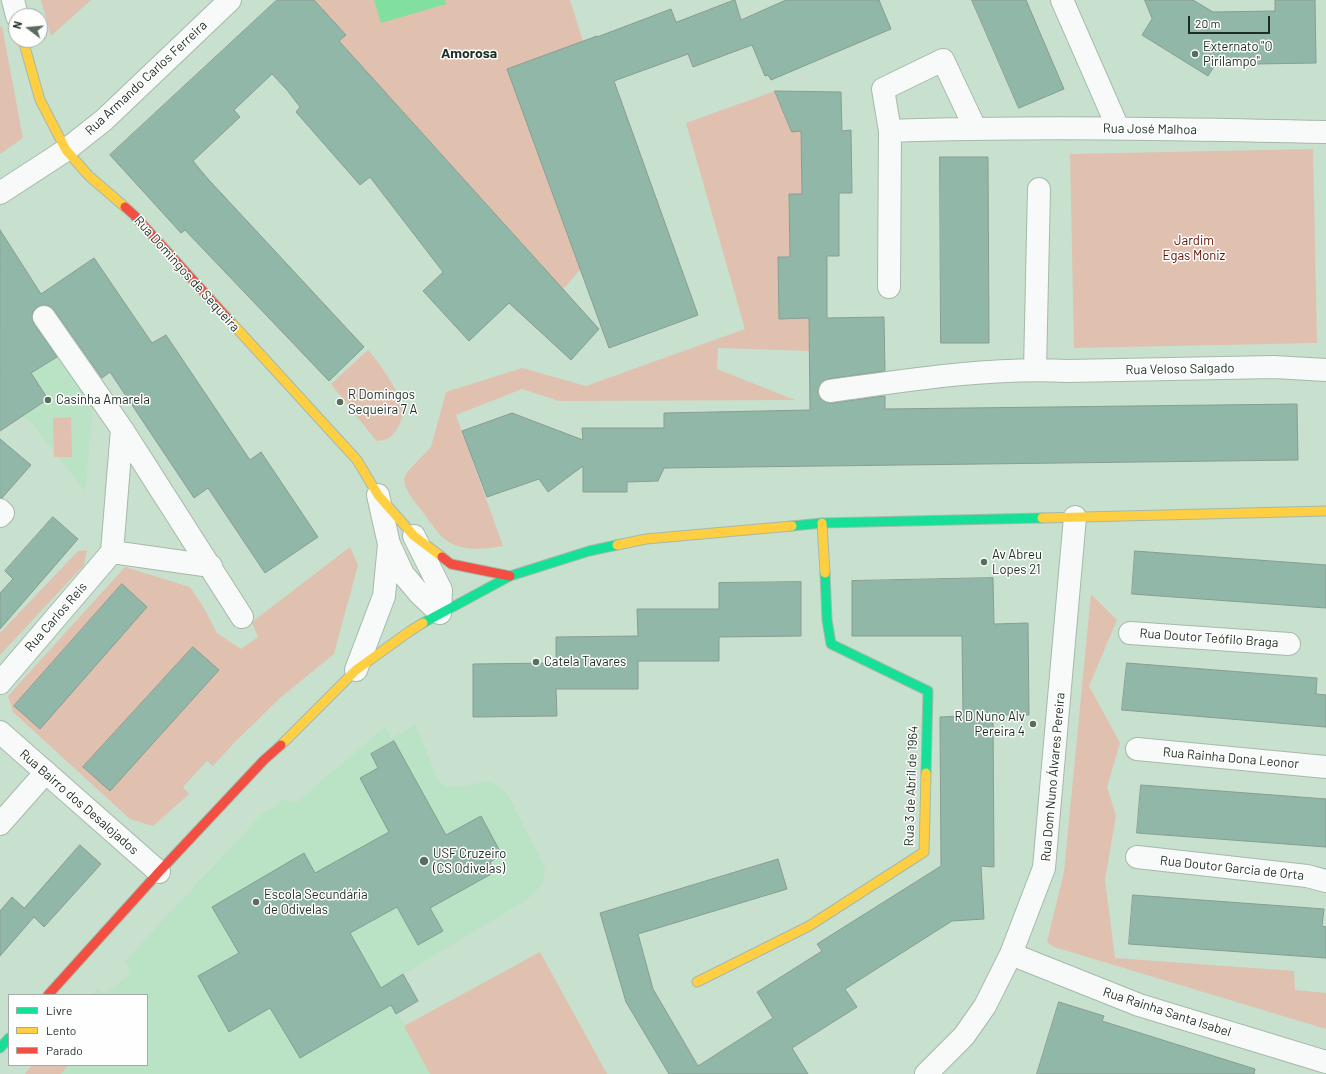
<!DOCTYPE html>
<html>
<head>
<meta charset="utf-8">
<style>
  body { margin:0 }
  #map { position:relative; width:1326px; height:1074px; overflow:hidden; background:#c8e0ce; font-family:Barlow,sans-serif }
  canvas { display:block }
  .legend { position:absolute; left:8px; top:994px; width:140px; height:72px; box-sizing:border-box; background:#fefefe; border:1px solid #a4aba6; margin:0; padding:5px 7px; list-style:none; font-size:12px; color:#1d2e21 }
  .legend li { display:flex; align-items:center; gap:8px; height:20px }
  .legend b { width:20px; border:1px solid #a4aba6 }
  .north { position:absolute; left:8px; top:8px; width:40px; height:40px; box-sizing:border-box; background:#fefefe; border:1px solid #a4aba6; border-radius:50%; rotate:286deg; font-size:11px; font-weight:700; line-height:16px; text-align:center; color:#1d2e21 }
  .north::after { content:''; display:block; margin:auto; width:14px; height:18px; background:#596c5e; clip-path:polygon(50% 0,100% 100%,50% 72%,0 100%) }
  .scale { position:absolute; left:1188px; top:16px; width:82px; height:18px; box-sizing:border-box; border:2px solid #1d2e21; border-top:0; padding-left:5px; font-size:12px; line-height:14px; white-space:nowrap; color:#1d2e21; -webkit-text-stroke:3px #fefefe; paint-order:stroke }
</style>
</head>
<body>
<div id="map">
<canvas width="1326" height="1074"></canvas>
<ul class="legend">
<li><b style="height:5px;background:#16e098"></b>Livre</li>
<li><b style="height:5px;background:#ffcf43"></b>Lento</li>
<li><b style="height:5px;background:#f24e42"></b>Parado</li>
</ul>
<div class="north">N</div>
<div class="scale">20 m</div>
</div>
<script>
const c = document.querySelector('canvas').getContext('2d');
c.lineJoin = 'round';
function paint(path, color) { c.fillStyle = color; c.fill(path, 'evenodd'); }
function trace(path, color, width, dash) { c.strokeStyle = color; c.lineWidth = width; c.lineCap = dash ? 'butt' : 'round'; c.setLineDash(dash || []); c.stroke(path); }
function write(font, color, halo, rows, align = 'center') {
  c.font = font + ' Barlow,sans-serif'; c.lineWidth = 3; c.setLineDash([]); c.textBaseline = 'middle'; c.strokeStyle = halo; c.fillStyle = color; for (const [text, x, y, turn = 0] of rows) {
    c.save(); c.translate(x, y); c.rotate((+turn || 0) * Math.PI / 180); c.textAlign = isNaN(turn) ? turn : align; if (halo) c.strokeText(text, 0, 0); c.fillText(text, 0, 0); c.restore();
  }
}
paint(new Path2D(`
  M 31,306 L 93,406 L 85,491 L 34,426 L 0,395 L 0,327 Z
  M 415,725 L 439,782 L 446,786 L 464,787 L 485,781 L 497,785 L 506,792 L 545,868 L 544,879 L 538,889 L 529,898 L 381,988 L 405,1026 L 540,952 L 607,1074 L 25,1074 L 32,1065 L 147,1065 L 147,995 L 92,995 L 97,989 L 105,993 L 131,974 L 125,961 L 262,814 L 275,807 L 282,799 L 296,803 L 385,727 L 391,739 Z`), '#bae2c4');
paint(new Path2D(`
  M 41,0 L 91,0 L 51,36 Z
  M 314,0 L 570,0 L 583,41 L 507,69 L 580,270 L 532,324 L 545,269 L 339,41 L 346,35 Z
  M 2,26 L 23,138 L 0,154 L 0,27 Z
  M 775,91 L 792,131 L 801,131 L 802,194 L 789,194 L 790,257 L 778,257 L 779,319 L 809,318 L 810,351 L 718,348 L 717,369 L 795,400 L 559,401 L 522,389 L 456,415 L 503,546 C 482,550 457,552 441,536 C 434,528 428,519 422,511 C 414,501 405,491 404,479 L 408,471 L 431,447 L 446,392 L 522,368 L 586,386 L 745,329 L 686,123 Z
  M 1313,149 L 1317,343 L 1074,348 L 1070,154 Z
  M 368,350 C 379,362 402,395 403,411 C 403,417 400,424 397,429 C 391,438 388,440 377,441 L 374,438 L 331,384 Z
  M 71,417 L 72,457 L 54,457 L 53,418 Z
  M 350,547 L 358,565 L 334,654 L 280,698 L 234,743 L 213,766 L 207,761 L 183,787 L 189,794 L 153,826 L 130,819 L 13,712 L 8,696 L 125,567 L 190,587 L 204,608 L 217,633 L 241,649 L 258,637 L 252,622 Z
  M 87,550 L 84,565 L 0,655 L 0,633 L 78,551 Z
  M 1091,594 L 1117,620 L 1089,686 L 1120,743 L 1107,787 L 1116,816 L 1105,880 L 1115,958 L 1294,971 L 1295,990 L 1326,993 L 1326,1029 L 1054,947 L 1047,942 L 1064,872 Z
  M 540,952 L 607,1074 L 430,1074 L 404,1026 Z
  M 32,1065 L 68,1065 L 61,1074 L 25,1074 Z`), '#e0c1b0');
paint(new Path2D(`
  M 374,0 L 445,0 L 446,4 L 381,23 Z`), '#81e0a0');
const building = new Path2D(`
  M 277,0 L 314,0 L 346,35 L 339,41 L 599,329 L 571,360 L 509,303 L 469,341 L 423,291 L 443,272 L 370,177 L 360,185 L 296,112 L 300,107 L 287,90 L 272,74 L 234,110 L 240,117 L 193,161 L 208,179 L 364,347 L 329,381 L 185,230 L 181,233 L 110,155 Z
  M 735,0 L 741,20 L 786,0 L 879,0 L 891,29 L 771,80 L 768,75 L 765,76 L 752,45 L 693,67 L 688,54 L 614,81 L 698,315 L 609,348 L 507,69 L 597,36 L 597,37 L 671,9 L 676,22 Z
  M 972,0 L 1026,0 L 1064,89 L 1019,108 Z
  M 1145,0 L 1193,0 L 1213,12 L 1275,11 L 1275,0 L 1315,0 L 1316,63 L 1255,64 L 1255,60 L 1218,60 L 1208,76 L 1142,35 L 1152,19 Z
  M 775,91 L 841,92 L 842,131 L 851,130 L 852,193 L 839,193 L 839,256 L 827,256 L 827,318 L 884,317 L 885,371 L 828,379 L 823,381 L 819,386 L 818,392 L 820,398 L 825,402 L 832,403 L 885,396 L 885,409 L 1297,404 L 1298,460 L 664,468 L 658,481 L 627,482 L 627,492 L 583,492 L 583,466 L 548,492 L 539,479 L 487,497 L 462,431 L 512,413 L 583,440 L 582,428 L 664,428 L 664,413 L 810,410 L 809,318 L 779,319 L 778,257 L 790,257 L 789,194 L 802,194 L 801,131 L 792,132 Z
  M 940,157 L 988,157 L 989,343 L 941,343 Z
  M 0,230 L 41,294 L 94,258 L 152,343 L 166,335 L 250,460 L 261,452 L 318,537 L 265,573 L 208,488 L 194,498 L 110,372 L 102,378 L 54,310 L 49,306 L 43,305 L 37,307 L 33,311 L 32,318 L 34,324 L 57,357 L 31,373 L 48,399 L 0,431 Z
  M 0,439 L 31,465 L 2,498 L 0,498 Z
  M 53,517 L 78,539 L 0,629 L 0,593 L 13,579 L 5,571 Z
  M 1135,551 L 1326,565 L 1326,608 L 1132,594 Z
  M 993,578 L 994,624 L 1028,623 L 1029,715 L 993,715 L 994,867 L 981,866 L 984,919 L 952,921 L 845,989 L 857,1007 L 792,1048 L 808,1074 L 669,1074 L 626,1002 L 600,913 L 778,859 L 787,889 L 638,934 L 653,989 L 698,1066 L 773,1018 L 757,992 L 822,951 L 817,944 L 941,866 L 940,717 L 963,716 L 962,636 L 852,636 L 852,581 Z
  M 801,582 L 801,636 L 719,637 L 719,661 L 638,661 L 638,689 L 556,689 L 557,716 L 473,717 L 473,664 L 556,663 L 556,637 L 638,636 L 637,609 L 719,609 L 719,583 Z
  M 122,584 L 147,607 L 40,729 L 14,706 Z
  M 193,647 L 219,670 L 110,791 L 83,767 Z
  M 1127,663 L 1317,678 L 1316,694 L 1326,695 L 1326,727 L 1122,710 Z
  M 394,741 L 446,835 L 481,816 L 502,855 L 490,862 L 495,872 L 430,908 L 443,931 L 418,945 L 397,907 L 350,933 L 381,988 L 403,974 L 418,1001 L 396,1014 L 391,1005 L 300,1058 L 270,1008 L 229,1032 L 198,976 L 239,953 L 212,907 L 304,853 L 315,873 L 389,832 L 360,778 L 378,768 L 371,754 Z
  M 1141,785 L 1326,799 L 1326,847 L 1137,833 Z
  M 80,845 L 101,864 L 44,927 L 34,917 L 0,956 L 0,911 L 12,897 L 24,908 Z
  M 1133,895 L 1324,909 L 1322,926 L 1326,927 L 1326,958 L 1129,944 Z
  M 1059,1002 L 1104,1016 L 1102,1021 L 1255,1069 L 1254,1074 L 1037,1074 Z`);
paint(building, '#90b7a8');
trace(building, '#889d92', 1);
const street = new Path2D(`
  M 13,0 L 17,16
  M 1062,0 L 1118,128
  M 890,131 L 883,89 L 943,60 L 975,128
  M 0,193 L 66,150 L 104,120 L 230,0
  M 889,287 L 890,131 C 1036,126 1181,129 1326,132
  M 44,317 L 122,429 L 242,617
  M 1035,370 L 1039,189
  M 830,391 C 909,380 988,367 1068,371 L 1274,367 L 1326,370
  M 0,510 L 3,513 L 0,516
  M 414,536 L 441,590 L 440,613
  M 389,544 L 403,574 L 419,593 L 440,613
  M 112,552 L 211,566
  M 1130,633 L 1289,644
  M 356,670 L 384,596 L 389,544 L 378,495
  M 0,683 L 112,552 L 122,429
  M 0,732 L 159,872
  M 1137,749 L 1326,767
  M 0,824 L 46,772
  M 1137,857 L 1307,876 L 1326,881
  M 1011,954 L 1139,1005 L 1326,1062
  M 926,1074 L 964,1036 L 985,1006 L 1011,954 L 1044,868 L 1075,517`);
const fast = new Path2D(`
  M 792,526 L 822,523 L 1042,518
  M 825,573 L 827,620 L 831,644 L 928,691 L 926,773
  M 423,623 L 510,576 L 589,551 L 617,545
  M 0,1048 L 9,1038`);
const slow = new Path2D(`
  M 23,40 L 40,100 L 66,150 L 89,176 L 125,207
  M 230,321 L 357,460 L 378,495 L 414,536 L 442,557
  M 1042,518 L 1326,511
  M 822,523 L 825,573
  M 617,545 L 646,539 L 792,526
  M 281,745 L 356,670 L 410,631 L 423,623
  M 697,982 L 809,926 L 924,852 L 926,773`);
const jam = new Path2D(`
  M 125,207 L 134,215 L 230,321
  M 442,557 L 451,564 L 510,576
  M 48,995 L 159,872 L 264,760 L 281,745`);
trace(street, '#a6b9aa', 24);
trace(fast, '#a6b9aa', 11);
trace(slow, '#a6b9aa', 11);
trace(jam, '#a6b9aa', 11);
trace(street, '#f7faf8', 22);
trace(fast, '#16e098', 9);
trace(slow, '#ffcf43', 9);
trace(jam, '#f24e42', 9);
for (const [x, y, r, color] of [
  [1195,54,4,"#596c5e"],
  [48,400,4,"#596c5e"],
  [340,402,4,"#596c5e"],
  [984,562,4,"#596c5e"],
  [536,662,4,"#596c5e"],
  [1033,724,4,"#596c5e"],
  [424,861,5,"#596c5e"],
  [256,902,4,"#596c5e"]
]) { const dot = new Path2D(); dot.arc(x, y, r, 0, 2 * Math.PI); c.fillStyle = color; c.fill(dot); trace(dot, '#fefefe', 1.5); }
write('13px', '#1d2e21', '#fefefe', [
  ["Externato \"O",1203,47],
  ["Pirilampo\"",1203,62],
  ["R Domingos",348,395],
  ["Sequeira 7 A",348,410],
  ["Casinha Amarela",56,400],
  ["Av Abreu",992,555],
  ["Lopes 21",992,570],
  ["Catela Tavares",544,662],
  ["R D Nuno Alv",1025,717,"right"],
  ["Pereira 4",1025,732,"right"],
  ["USF Cruzeiro",433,854],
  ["(CS Odivelas)",433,869],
  ["Escola Secundária",264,895],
  ["de Odivelas",264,910]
], 'left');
write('13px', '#1d2e21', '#fefefe', [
  ["Rua Armando Carlos Ferreira",146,78,-43],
  ["Rua José Malhoa",1150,129,1],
  ["Rua Domingos de Sequeira",187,274,48],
  ["Rua Veloso Salgado",1180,369,-1],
  ["Rua Carlos Reis",56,617,-49],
  ["Rua Doutor Teófilo Braga",1209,638,4],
  ["Rua Rainha Dona Leonor",1231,758,5],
  ["Rua Dom Nuno Álvares Pereira",1053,777,-85],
  ["Rua 3 de Abril de 1964",911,786,-88],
  ["Rua Bairro dos Desalojados",79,802,41],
  ["Rua Doutor Garcia de Orta",1232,868,6],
  ["Rua Rainha Santa Isabel",1167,1012,18]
]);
write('13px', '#621004', '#fefefe', [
  ["Jardim",1194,241],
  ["Egas Moniz",1194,256]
]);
write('bold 14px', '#1d2e21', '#fefefe', [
  ["Amorosa",469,53]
]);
</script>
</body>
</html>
